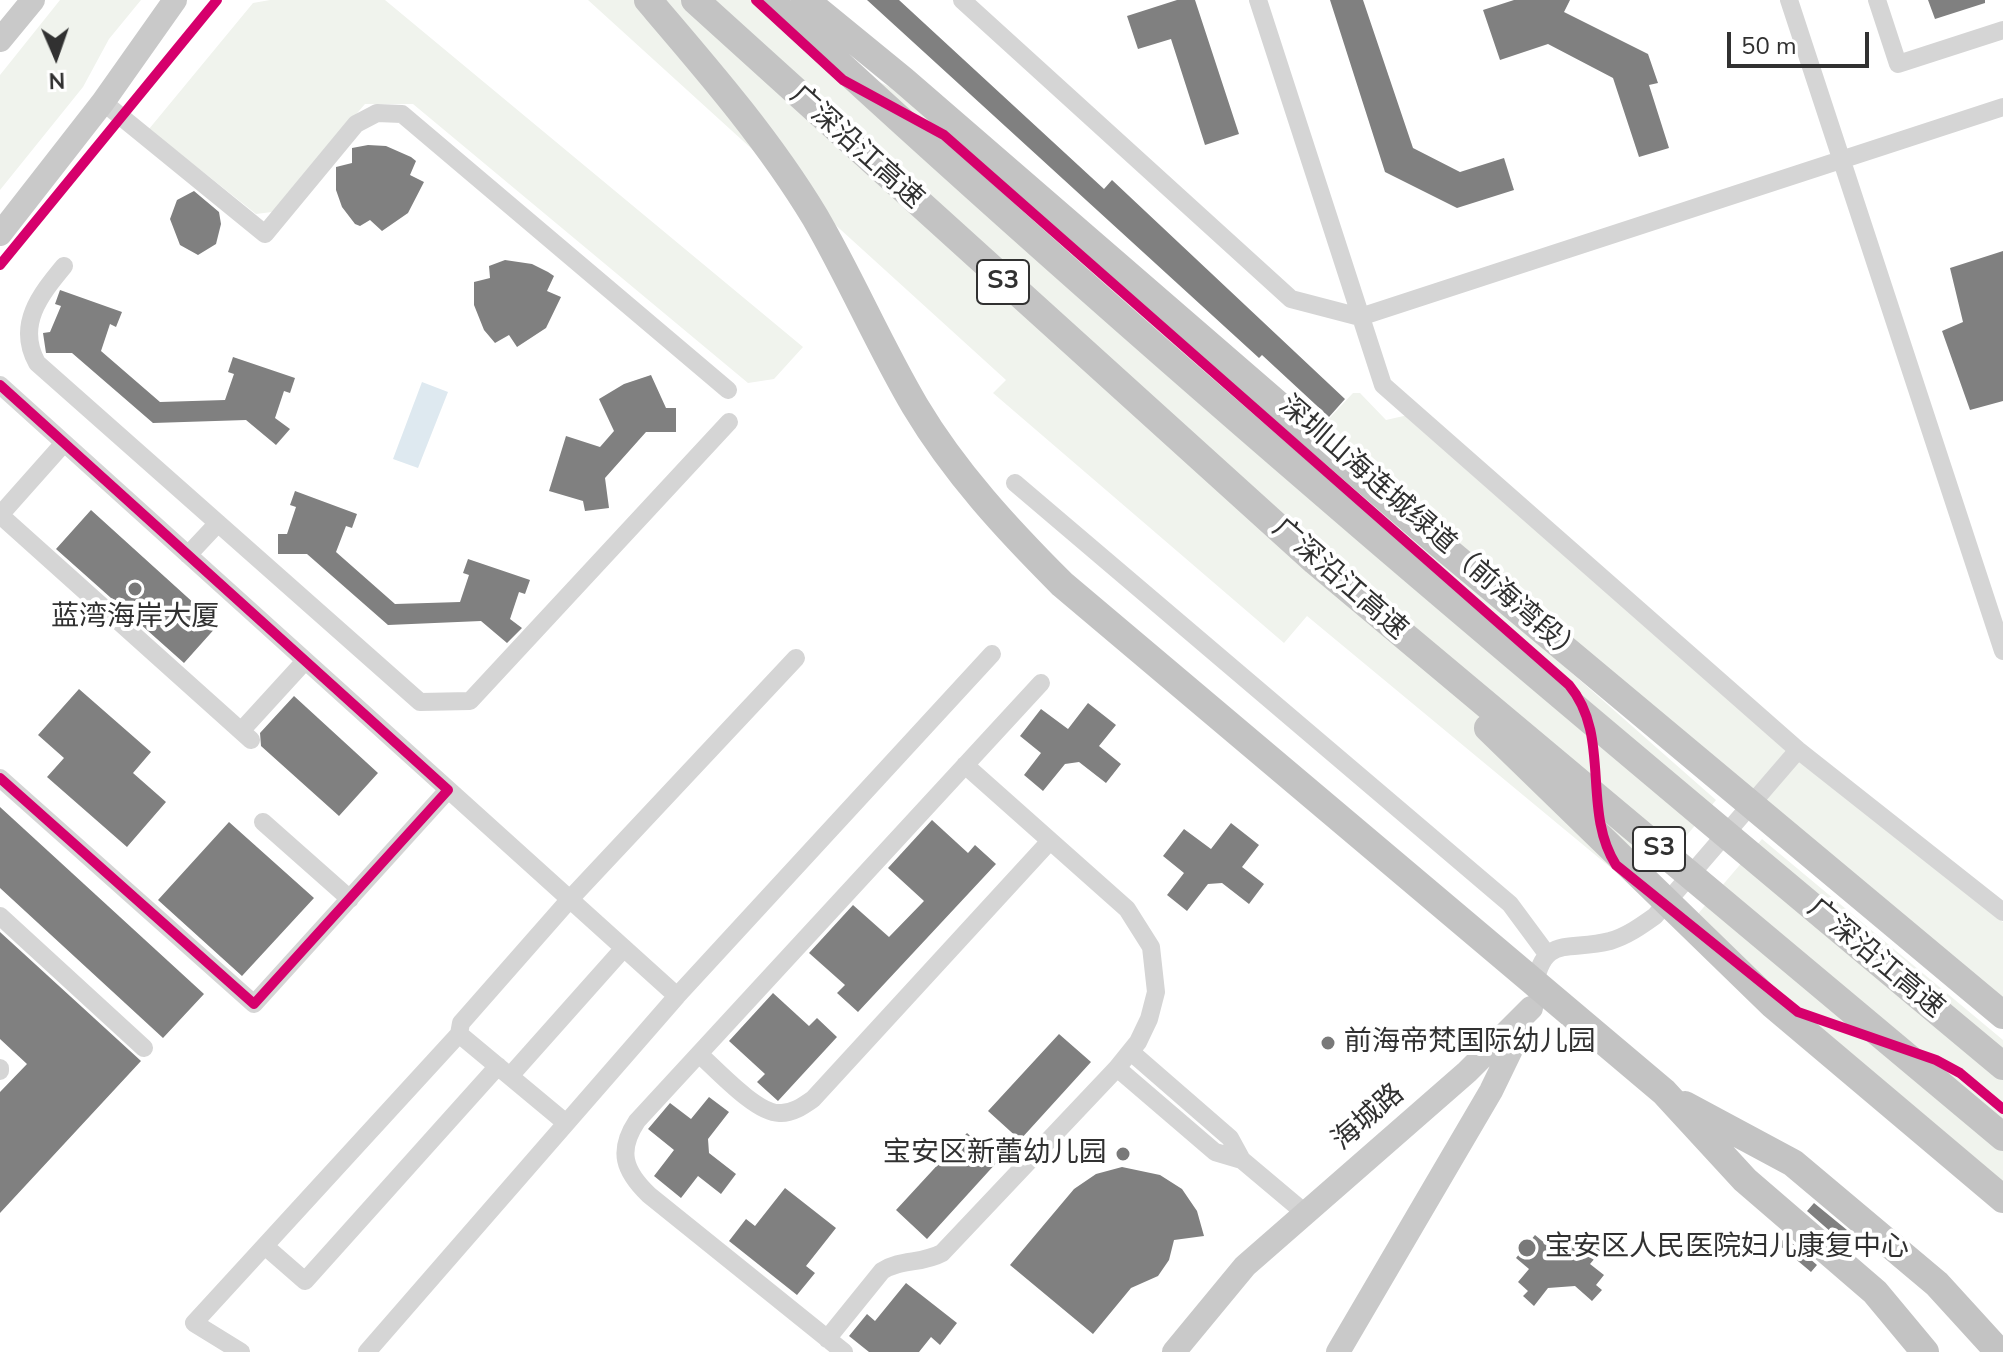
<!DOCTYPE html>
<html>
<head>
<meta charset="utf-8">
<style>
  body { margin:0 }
  #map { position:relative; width:2003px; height:1352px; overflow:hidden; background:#fff; font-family:"Nunito Sans",sans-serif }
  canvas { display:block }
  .north { position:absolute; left:16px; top:16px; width:80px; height:80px; -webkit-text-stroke:6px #fff; paint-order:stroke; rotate:178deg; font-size:22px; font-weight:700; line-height:32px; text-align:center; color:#313131 }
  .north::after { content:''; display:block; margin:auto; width:28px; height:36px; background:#313131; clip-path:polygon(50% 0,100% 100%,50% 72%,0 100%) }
  .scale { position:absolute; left:1727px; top:32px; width:142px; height:36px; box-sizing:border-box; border:4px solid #313131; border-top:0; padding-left:10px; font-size:24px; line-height:28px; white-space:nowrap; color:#313131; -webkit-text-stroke:6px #fff; paint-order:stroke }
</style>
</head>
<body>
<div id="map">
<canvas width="2003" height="1352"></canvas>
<div class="north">N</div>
<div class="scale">50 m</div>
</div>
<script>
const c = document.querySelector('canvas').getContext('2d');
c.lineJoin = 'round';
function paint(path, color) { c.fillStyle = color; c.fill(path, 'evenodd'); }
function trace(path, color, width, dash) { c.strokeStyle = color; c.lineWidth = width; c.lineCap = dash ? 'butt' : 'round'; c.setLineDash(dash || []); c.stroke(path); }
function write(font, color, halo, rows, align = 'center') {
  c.font = font + ' "Nunito Sans","Noto Sans SC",sans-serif'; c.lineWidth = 8; c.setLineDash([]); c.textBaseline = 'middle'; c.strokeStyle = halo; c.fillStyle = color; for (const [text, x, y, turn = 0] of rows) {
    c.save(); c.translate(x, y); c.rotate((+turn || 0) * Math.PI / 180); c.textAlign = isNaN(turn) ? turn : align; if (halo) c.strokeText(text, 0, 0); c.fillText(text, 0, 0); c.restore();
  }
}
paint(new Path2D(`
  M 60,0 L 141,0 L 109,39 L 83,87 L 0,190 L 0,75 Z
  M 270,0 L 385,0 L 803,347 L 774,379 L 748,383 L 413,104 L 365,104 L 272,212 L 256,214 L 149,129 L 253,3 Z
  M 588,0 L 778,0 L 854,69 L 929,107 L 1716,800 L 1640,892 L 1307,616 L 1284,643 L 993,393 L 1006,380 Z
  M 1353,393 L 1360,393 L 1386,420 L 1408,415 L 1800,761 L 2003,922 L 2003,1000 L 1321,427 Z
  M 1762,839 L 2003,1040 L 2003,1196 L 1685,929 Z`), '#f0f3ed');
paint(new Path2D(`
  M 422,382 L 448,392 L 418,468 L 393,459 Z`), '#dee9f0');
paint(new Path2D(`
  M 867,0 L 899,0 L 1104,189 L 1112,180 L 1345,399 L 1329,417 L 1262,355 L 1259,358 Z
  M 1177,0 L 1195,0 L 1239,134 L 1205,145 L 1171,39 L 1138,49 L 1127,16 Z
  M 1330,0 L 1363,0 L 1413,148 L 1460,172 L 1504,158 L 1514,190 L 1457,208 L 1385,172 Z
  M 1514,0 L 1570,0 L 1564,12 L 1648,54 L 1658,83 L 1649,85 L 1669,148 L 1639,157 L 1613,78 L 1548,44 L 1500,60 L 1483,10 Z
  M 1928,0 L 1985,0 L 1985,3 L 1935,19 Z
  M 368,145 L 386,146 L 411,157 L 416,161 L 410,175 L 424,182 L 408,213 L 382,231 L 370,220 L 360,226 L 355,224 L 342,207 L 336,190 L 336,167 L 352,163 L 352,148 Z
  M 194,191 L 219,212 L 221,224 L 216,244 L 198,255 L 180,245 L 170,219 L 177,200 Z
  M 2003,251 L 2003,401 L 1970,410 L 1942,331 L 1963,322 L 1950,268 Z
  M 505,260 L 532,264 L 548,272 L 554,276 L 547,291 L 561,297 L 546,328 L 517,347 L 509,335 L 495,343 L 484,330 L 474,305 L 474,282 L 490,278 L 489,266 Z
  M 60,290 L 122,312 L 116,327 L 110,324 L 101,351 L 160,402 L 225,400 L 234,374 L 228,372 L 233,357 L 295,378 L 290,393 L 284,391 L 275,418 L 290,429 L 276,445 L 246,420 L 153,423 L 72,353 L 46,353 L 43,333 L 50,332 L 61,306 L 55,304 Z
  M 651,375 L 666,408 L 676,408 L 676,432 L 646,432 L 605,478 L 609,508 L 585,511 L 583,501 L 549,491 L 566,436 L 600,447 L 614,431 L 599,399 L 624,384 Z
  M 295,491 L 357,514 L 352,528 L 346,526 L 336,552 L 395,604 L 460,602 L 469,575 L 463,573 L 468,559 L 530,580 L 525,594 L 519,592 L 510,619 L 522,628 L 507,643 L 481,621 L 388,625 L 307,554 L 278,554 L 278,534 L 287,534 L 296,507 L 290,505 Z
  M 91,510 L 218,625 L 184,663 L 56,549 Z
  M 79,689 L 151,752 L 133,773 L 166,802 L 127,847 L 47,777 L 64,758 L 38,735 Z
  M 294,696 L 378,773 L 339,816 L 261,746 L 260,733 Z
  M 1088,703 L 1116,725 L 1099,746 L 1121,764 L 1106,783 L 1079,762 L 1065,764 L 1043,791 L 1024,775 L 1041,753 L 1020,736 L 1041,709 L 1068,729 Z
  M 0,807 L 204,994 L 163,1038 L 0,888 Z
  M 932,820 L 968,853 L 975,845 L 996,864 L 858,1012 L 837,993 L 845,985 L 809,953 L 853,905 L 889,937 L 924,901 L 888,868 Z
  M 229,822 L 314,898 L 242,976 L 158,900 Z
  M 1231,823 L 1259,845 L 1242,867 L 1264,884 L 1249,904 L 1222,883 L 1208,884 L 1187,911 L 1167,895 L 1184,873 L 1163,856 L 1184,829 L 1211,849 Z
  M 0,932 L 141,1061 L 0,1213 L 0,1092 L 27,1064 L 0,1039 Z
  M 773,993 L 809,1026 L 817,1018 L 837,1037 L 778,1101 L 757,1082 L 765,1074 L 729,1041 Z
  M 1059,1034 L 1091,1062 L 1020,1140 L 988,1111 Z
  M 709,1097 L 729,1112 L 708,1139 L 709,1153 L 736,1174 L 721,1194 L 698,1176 L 681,1198 L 654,1176 L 674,1150 L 648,1129 L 670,1103 L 691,1119 Z
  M 967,1133 L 998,1161 L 927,1239 L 896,1210 Z
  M 1122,1167 L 1160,1175 L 1182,1189 L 1197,1211 L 1204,1236 L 1174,1240 L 1169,1260 L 1158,1276 L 1131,1288 L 1093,1334 L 1010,1265 L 1074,1189 L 1096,1174 Z
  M 785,1188 L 836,1228 L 806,1266 L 815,1273 L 797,1295 L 729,1241 L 746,1219 L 755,1226 Z
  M 1814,1203 L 1847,1230 L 1839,1239 L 1807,1211 Z
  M 1579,1232 L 1601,1251 L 1590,1264 L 1604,1275 L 1596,1285 L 1602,1290 L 1592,1301 L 1575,1286 L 1548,1288 L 1534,1306 L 1523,1296 L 1528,1291 L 1518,1282 L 1529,1269 L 1516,1258 L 1535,1235 L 1559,1255 Z
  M 1785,1237 L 1817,1265 L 1811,1272 L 1779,1245 Z
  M 906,1283 L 957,1323 L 940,1345 L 931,1337 L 919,1352 L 869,1352 L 849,1336 L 867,1314 L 875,1321 Z`), '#808080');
trace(new Path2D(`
  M 962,0 L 1291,299 L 1360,317 L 2003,107
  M 1258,0 L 1383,385 L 1798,750 L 2003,912
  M 1789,0 L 2003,651
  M 1877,0 L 1898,64 L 2003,30
  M 103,102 L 265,234 L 356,124 L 377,113 L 402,114 L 728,390
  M 64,266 C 40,295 16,325 37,363 L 420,702 L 470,701 L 729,422
  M 0,385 L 677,996
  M 64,443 L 0,515 L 251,740
  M 1015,483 L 1510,904 L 1547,954
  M 188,555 L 218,523
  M 241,731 L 305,661
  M 0,778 L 254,1004 L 448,790
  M 263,822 L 350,899
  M 0,916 L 144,1048
  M 1534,989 C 1543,933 1568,952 1610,941 C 1627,936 1641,926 1655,916 L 1798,750
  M 459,1034 L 566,1123
  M 1131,1052 L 1230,1138 L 1242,1160 L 1305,1213
  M 699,1054 C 717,1070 756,1113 779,1113 C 792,1114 803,1106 813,1099 L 1050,841
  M 0,1068 L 0,1071
  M 1117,1068 L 1215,1152 L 1242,1160
  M 510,1076 L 624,948
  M 266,1247 L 305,1281 L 498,1066
  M 827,1339 L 882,1271 C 900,1259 922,1264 942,1253 L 1117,1068 L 1138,1042 L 1149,1019 L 1156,992 L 1151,947 L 1127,909 L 965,765
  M 241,1352 L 194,1323 L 459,1034 L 461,1023 L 570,899 L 796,658
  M 367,1352 L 677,996 L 992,654
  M 844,1352 L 649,1195 C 624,1171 617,1151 637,1121 L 1041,683`), '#d5d5d5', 18);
trace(new Path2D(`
  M 0,40 L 33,0
  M 0,234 L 103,102 L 175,0
  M 1174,1352 L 1245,1266 L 1467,1072 L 1531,1008
  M 1338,1352 L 1491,1091 L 1522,1027`), '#c9c9c9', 24);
trace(new Path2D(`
  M 648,0 C 707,69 768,139 815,217 C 851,279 879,345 915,406 C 955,473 1007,529 1062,584 L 1664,1092 L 1745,1180 L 1875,1292 L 1925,1352
  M 695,0 L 1315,561 L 2003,1137
  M 770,0 C 1168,370 1586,718 2003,1066
  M 805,0 L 903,80 L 1438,543 L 2003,1015
  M 1488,728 L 1772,1004 L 2003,1199
  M 1685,1105 L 1793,1163 L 1937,1284 L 1999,1352`), '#c3c3c3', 28);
trace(new Path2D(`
  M 756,0 L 843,80 L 944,135 L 1569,685 C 1612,736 1581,810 1616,865 L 1798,1012 L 1936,1060 L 1960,1073 L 2003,1109
  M 0,265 L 217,0
  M 0,385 L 448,790 L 254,1004 L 0,778`), '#d6006c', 10);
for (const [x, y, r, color] of [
  [135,589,8,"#797979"],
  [1328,1043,8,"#797979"],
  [1123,1154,8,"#797979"],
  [1527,1248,10,"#797979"]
]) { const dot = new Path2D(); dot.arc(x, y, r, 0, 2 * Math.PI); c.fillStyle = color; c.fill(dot); trace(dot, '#fff', 3); }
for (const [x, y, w] of [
  [1003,282,52],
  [1659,849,52]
]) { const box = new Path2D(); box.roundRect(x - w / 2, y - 22, w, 44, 6); c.fillStyle = '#fff'; c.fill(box); trace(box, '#313131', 2); }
write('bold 26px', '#313131', null, [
  ["S3",1003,282],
  ["S3",1659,849]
]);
write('28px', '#313131', '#fff', [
  ["广深沿江高速",856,148,42],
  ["深圳山海连城绿道（前海湾段）",1430,531,41],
  ["广深沿江高速",1339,580,41],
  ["广深沿江高速",1875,959,40],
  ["海城路",1369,1118,-41]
]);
write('28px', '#313131', '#fff', [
  ["蓝湾海岸大厦",135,618,"center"],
  ["前海帝梵国际幼儿园",1344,1043],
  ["宝安区新蕾幼儿园",1107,1154,"right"],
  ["宝安区人民医院妇儿康复中心",1545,1248]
], 'left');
</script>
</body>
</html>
